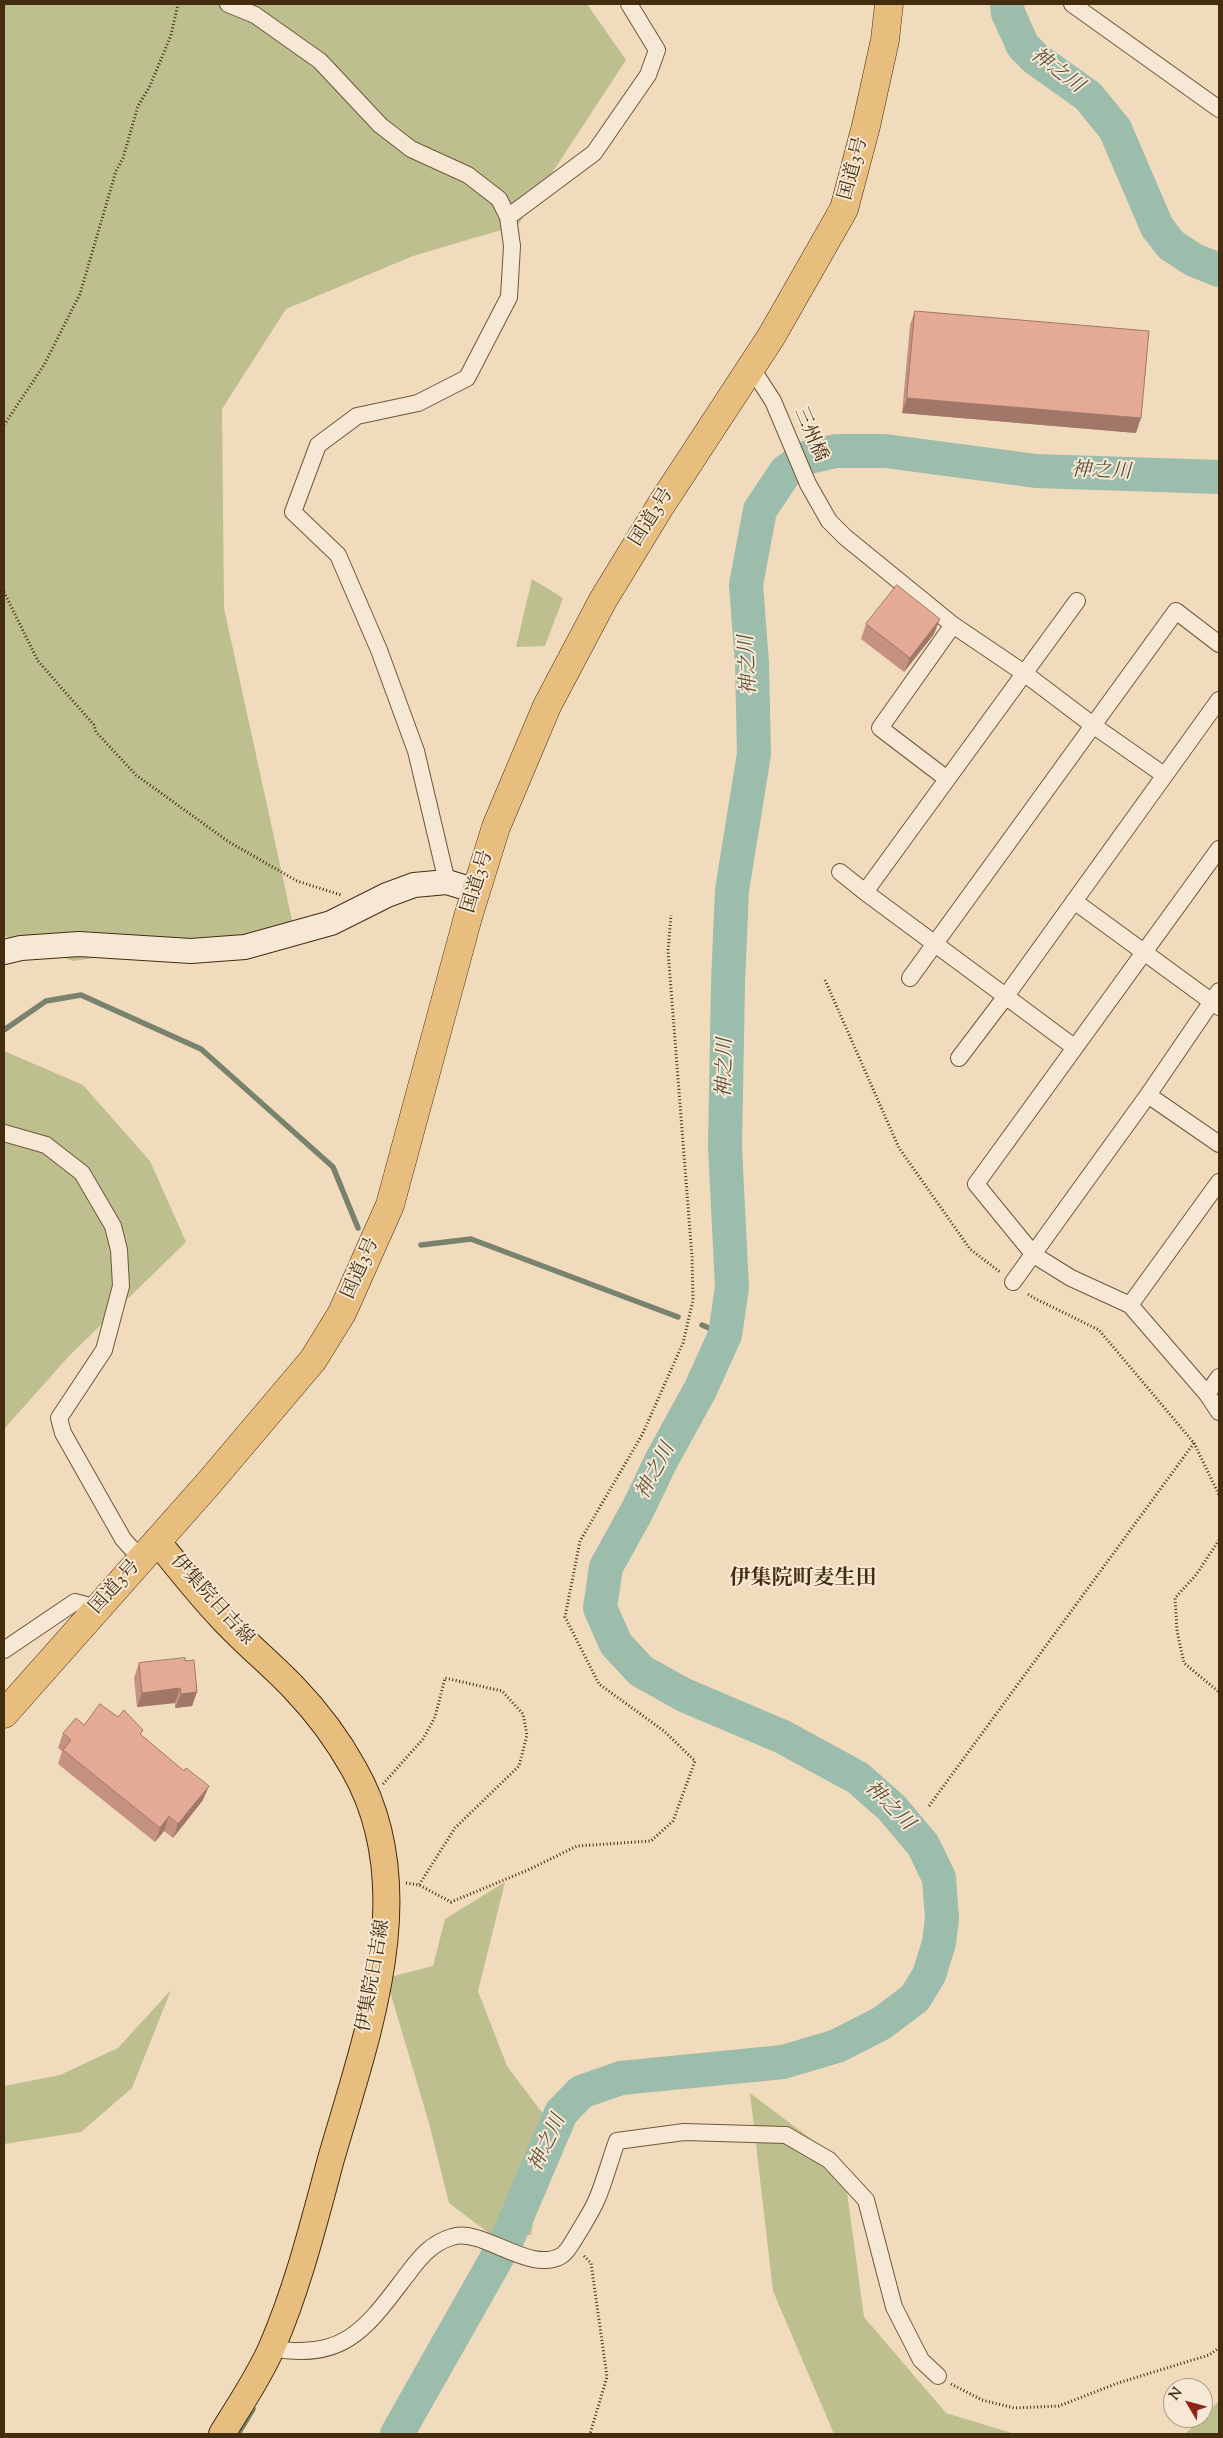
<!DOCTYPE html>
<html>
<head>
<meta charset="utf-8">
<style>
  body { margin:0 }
  #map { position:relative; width:1223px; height:2438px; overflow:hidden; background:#f1dbbd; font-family:"Sorts Mill Goudy",serif }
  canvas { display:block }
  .frame { position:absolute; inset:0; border:5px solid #442c0f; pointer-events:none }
  .north { position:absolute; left:1163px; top:2378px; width:50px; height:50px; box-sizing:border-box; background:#f6e8d4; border:1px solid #af9d85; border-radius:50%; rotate:307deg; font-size:14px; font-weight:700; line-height:20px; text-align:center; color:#442c0f }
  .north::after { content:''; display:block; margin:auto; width:18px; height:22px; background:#8f2418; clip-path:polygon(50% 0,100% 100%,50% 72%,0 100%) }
</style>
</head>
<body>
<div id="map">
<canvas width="1223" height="2438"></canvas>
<div class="frame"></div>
<div class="north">N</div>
</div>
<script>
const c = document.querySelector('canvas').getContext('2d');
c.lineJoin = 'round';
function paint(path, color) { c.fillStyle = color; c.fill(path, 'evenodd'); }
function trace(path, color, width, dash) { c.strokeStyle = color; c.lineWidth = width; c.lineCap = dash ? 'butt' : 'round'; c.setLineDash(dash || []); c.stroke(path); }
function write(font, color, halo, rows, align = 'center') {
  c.font = font + ' "Sorts Mill Goudy","Noto Serif JP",serif'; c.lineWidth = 4; c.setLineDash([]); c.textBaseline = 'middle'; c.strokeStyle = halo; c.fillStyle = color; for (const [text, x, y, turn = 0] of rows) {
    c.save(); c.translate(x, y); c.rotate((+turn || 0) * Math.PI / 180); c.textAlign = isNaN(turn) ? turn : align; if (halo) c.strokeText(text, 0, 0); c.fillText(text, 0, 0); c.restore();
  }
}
paint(new Path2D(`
  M 4,4 L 587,4 L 626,60 L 518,225 L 413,256 L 286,309 L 222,409 L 224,608 L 294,929 L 73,961 L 4,936 Z
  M 532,579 L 563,598 L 545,646 L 516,647 Z
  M 4,1051 L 83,1085 L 150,1161 L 186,1242 L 69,1356 L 4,1429 Z
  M 505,1882 L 478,1991 L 507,2066 L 550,2123 L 531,2235 L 494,2237 L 449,2203 L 429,2123 L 386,1978 L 433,1966 L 445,1919 Z
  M 171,1990 L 132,2088 L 81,2132 L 4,2144 L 4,2086 L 60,2075 L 118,2048 Z
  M 750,2093 L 843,2163 L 864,2317 L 946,2413 L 1015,2434 L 834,2434 L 773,2291 Z
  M 1219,2401 L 1219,2434 L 1185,2434 Z`), '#bebf8e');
trace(new Path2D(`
  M 4,1030 L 46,1001 L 81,995 L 201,1049 L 333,1167 L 358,1228
  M 421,1245 L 471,1239 L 678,1317
  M 702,1325 L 725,1335
  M 238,2434 L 253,2409`), '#79826d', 5.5);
trace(new Path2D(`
  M 1007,4 L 1008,13 L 1023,46 L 1036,59 L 1088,96 L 1115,129 L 1157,227 L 1171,245 L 1194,260 L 1219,270
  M 397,2434 L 507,2240 L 561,2113 L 581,2092 L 621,2078 L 783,2062 L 837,2046 L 882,2023 L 915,1998 L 929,1975 L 939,1943 L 942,1918 L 939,1878 L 923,1845 L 892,1808 L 858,1778 L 783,1737 L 684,1695 L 641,1671 L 616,1644 L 600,1608 L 606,1567 L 637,1511 L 661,1461 L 700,1390 L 725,1335 L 732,1287 L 725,1147 L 728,983 L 732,890 L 754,754 L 752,663 L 746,585 L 760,510 L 786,471 L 805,458 L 836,451 L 885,451 L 1036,471 L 1219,477`), '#9cbcac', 34);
const street = new Path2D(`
  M 228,4 L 255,15 L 320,61 L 380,125 L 411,149 L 468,175 L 499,199 L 508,217 L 512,246 L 509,297 L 467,378 L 418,403 L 357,416 L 318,445 L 293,512 L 338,555 L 379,650 L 416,751 L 447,882
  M 1072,4 L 1219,109
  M 508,217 L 594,153 L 648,75 L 657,50 L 629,4
  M 751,367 L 773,401 L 808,484 L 829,521 L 845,537 L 953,625 L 1024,673 L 1094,726 L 1164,775
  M 947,779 L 880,728 L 953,625
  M 1219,849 L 976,1184 L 1034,1255 L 1071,1278 L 1130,1305 L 1207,1394 L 1219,1412
  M 840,872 L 865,892
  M 1074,901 L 1219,1007
  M 910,978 L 1176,611 L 1219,644
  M 1074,1047 L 865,892 L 1077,601
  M 959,1058 L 1006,996 L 1219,700
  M 1148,1095 L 1219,1144
  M 4,1133 L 46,1145 L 82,1173 L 113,1226 L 119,1250 L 121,1286 L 104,1350 L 59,1418 L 63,1433 L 123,1539 L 131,1548 L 144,1556
  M 1013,1282 L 1148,1095 L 1219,991
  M 1130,1305 L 1219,1182
  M 1207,1394 L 1219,1377
  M 4,1650 L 75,1602 L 97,1608
  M 272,2348 C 346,2363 369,2324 409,2272 C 421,2256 432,2243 452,2237 C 482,2227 529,2274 561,2256 C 568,2252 573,2241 577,2235 C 584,2223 592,2211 597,2199 C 605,2180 610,2160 617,2141 L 684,2132 L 786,2135 L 829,2160 L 866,2200 L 894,2307 L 921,2360 L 938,2376`);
const secondary = new Path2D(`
  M 4,952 L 21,948 L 79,944 L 191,951 L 245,947 L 331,923 L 387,895 L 414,885 L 447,882 L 476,891`);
const primary = new Path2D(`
  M 157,1541 C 178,1567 199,1594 222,1618 C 245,1643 271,1664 294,1688 C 317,1712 338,1740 354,1769 C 423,1890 366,2037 331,2159 C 314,2222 298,2287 272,2347 C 259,2377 239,2406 222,2434`);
const highway = new Path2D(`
  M 4,1714 L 208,1484 L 313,1360 L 342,1313 L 390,1205 L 468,917 L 496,827 L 547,706 L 603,600 L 661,505 L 771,337 L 844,209 L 866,126 L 885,40 L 889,4`);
trace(street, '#6f583a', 18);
trace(secondary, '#442c0f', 26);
trace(primary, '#442c0f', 28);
trace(highway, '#442c0f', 29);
trace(new Path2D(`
  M 4,425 L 44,365 L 80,294 L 116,171 L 123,158 L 138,106 L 150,86 L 171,35 L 178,4
  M 4,592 L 38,661 L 94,725 L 96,732 L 136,775 L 229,842 L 297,881 L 341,895
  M 825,980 L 899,1148 L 970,1249 L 1000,1272
  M 1194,1443 L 1219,1495
  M 1219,1540 L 1196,1575 L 1175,1598 L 1177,1631 L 1184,1663 L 1219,1692
  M 383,1784 L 423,1739 L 435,1717 L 445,1678 L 502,1691 L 523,1714 L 527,1735 L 519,1766 L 455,1828 L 419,1885
  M 929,1806 L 1194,1443 L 1099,1330 L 1034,1298 L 1026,1293
  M 406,1883 L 419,1885 L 451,1902 L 528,1870 L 577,1846 L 651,1841 L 673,1821 L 695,1761 L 664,1731 L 599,1684 L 565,1617 L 580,1541 L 642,1435 L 683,1343 L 693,1300 L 692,1257 L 668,951 L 671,915
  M 584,2256 L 591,2263 L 607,2377 L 590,2434
  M 951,2384 L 982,2400 L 1014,2408 L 1059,2406 L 1118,2383 L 1209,2355 L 1219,2348`), '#442c0f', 3, [1, 2.5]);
trace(street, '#f6e8d4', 16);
trace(secondary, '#f6e8d4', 24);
trace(primary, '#e8be7e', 26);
trace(highway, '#e8be7e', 28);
paint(new Path2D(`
  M 915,311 L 1136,433 L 902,413 L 910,325 Z
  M 866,624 L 934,634 L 904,672 L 861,639 Z
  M 185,1661 L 197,1692 L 192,1706 L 175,1708 L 175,1703 L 137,1707 L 134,1678 L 139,1663 Z
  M 118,1717 L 141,1736 L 203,1800 L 173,1838 L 164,1831 L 155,1842 L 58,1764 L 62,1751 L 58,1748 L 63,1733 L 84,1725 Z`), '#c59281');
paint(new Path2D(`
  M 907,398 L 1141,418 L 1136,433 L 902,413 Z
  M 940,619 L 934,634 L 904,672 L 910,658 Z
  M 180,1688 L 175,1703 L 137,1707 L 142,1693 Z
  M 197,1692 L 192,1706 L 175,1708 L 181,1694 Z
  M 209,1786 L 203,1800 L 173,1838 L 178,1824 Z
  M 169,1816 L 164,1831 L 155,1842 L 160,1828 Z`), '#a07769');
const building = new Path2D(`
  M 915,311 L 1149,331 L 1141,418 L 907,398 Z
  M 897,585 L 940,619 L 910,658 L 866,624 Z
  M 185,1658 L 185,1661 L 194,1660 L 197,1692 L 181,1694 L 180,1688 L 142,1693 L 139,1663 Z
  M 100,1704 L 118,1717 L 124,1710 L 143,1730 L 140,1734 L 184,1771 L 186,1768 L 209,1786 L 178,1824 L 169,1816 L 160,1828 L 63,1750 L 71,1740 L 63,1733 L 76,1718 L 84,1725 Z`);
paint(building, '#e5aa96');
trace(building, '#a07769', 1);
write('19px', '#442c0f', '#f6e8d4', [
  ["国道3号",855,169,-75],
  ["三州橋",809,435,67],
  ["国道3号",653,518,-58],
  ["国道3号",479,882,-73],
  ["国道3号",362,1269,-66],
  ["国道3号",116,1588,-48],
  ["伊集院日吉線",211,1601,48],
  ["伊集院日吉線",375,1976,-80]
]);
write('italic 20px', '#5a5036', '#f6e8d4', [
  ["神之川",1056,72,37],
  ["神之川",1101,473,2],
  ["神之川",750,665,-93],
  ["神之川",727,1068,-89],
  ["神之川",657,1472,-62],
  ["神之川",888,1807,45],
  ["神之川",549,2144,-65]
]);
write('bold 21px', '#442c0f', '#f6e8d4', [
  ["伊集院町麦生田",803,1580]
]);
</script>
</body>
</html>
